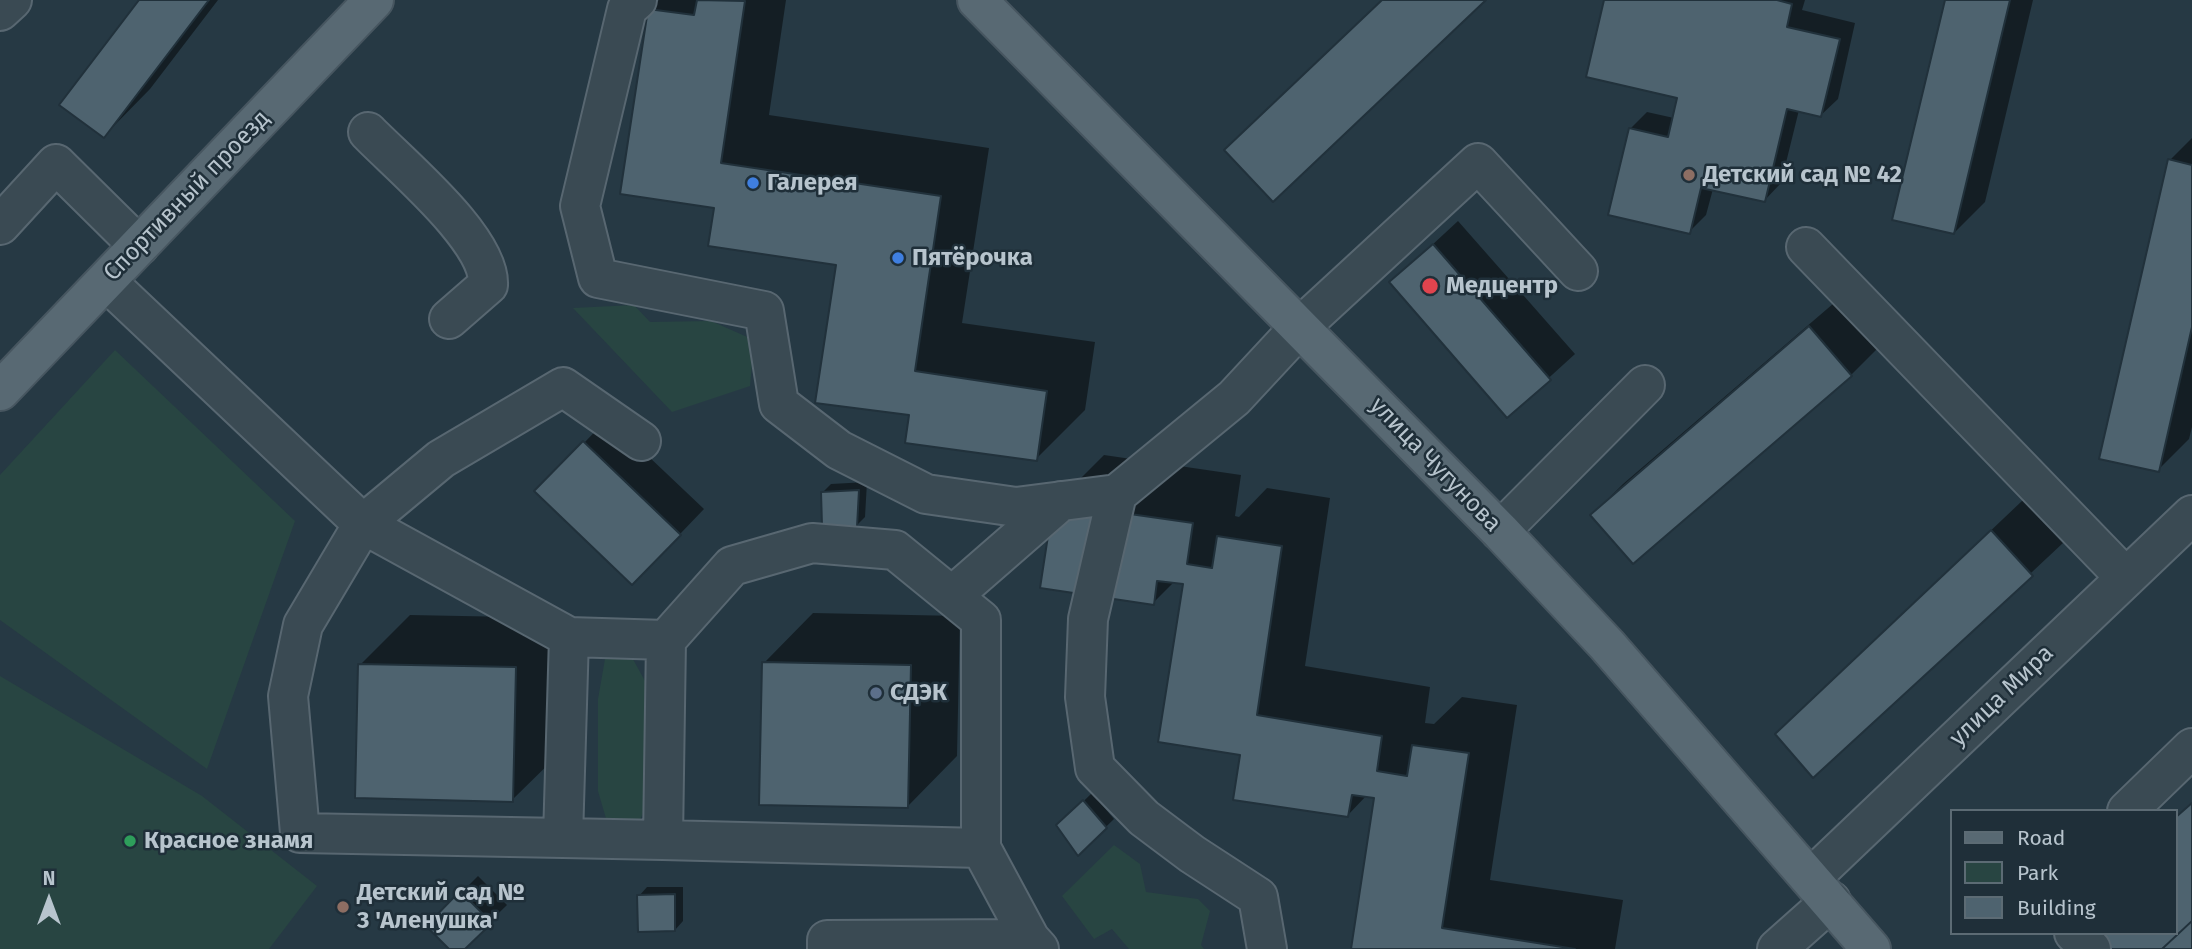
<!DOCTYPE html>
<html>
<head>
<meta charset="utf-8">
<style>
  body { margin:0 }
  #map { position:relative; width:2192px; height:949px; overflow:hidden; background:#263944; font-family:"Fira Sans",sans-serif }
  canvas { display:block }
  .legend { position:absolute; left:1950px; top:809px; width:228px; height:126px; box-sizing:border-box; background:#1f2f39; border:2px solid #5c6b74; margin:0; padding:9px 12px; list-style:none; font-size:21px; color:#b7c4cd }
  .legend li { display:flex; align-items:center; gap:14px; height:35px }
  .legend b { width:35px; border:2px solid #5c6b74 }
  .north { position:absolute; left:14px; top:865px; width:70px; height:70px; -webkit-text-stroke:5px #1f2f39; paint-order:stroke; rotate:0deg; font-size:19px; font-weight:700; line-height:28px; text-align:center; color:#b7c4cd }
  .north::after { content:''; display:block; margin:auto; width:24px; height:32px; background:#b7c4cd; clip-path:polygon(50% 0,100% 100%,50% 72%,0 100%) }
</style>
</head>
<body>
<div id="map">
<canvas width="2192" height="949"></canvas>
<ul class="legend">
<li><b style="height:9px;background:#586973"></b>Road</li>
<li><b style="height:19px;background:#284542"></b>Park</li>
<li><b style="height:19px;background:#4e636f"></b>Building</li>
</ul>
<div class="north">N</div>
</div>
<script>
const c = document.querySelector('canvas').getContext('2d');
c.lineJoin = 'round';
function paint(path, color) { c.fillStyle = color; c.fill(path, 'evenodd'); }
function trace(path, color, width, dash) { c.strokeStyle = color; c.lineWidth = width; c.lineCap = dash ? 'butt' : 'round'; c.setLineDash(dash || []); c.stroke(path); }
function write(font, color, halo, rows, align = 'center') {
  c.font = font + ' "Fira Sans",sans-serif'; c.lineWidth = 5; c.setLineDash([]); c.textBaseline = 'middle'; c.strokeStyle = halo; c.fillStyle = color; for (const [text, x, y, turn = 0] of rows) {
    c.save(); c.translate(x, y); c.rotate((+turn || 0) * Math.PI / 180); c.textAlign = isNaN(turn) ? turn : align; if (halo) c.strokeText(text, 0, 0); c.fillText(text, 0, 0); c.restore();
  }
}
paint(new Path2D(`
  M 634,305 L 650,322 L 711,321 L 754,340 L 750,386 L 672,412 L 573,308 Z
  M 115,350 L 295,521 L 207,769 L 0,620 L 0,475 Z
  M 629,652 L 645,681 L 647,804 L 636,829 L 609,829 L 598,791 L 598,699 L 605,659 Z
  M 0,676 L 202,796 L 317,886 L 269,949 L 0,949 Z
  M 1114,845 L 1140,864 L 1146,892 L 1198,899 L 1210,911 L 1201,945 L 1204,949 L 1129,949 L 1112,929 L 1094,939 L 1062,896 Z`), '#284542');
paint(new Path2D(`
  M 141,0 L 218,0 L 150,89 L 104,136 Z
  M 659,0 L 786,0 L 769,115 L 989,148 L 962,323 L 1095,342 L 1085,410 L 1036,459 L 911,414 L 838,263 L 716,207 L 649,9 Z
  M 1606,0 L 1805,0 L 1802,10 L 1855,23 L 1838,99 L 1820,116 L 1799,110 L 1781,183 L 1764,201 L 1713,189 L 1706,215 L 1689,232 L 1630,129 L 1647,112 L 1674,118 L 1679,96 Z
  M 1947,0 L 2033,0 L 1985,202 L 1954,233 Z
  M 2192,138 L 2192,427 L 2189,439 L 2158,470 L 2170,160 Z
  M 1458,221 L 1575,354 L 1508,415 L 1391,283 Z
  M 1841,297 L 1882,344 L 1851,375 L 1592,515 L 1623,484 Z
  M 608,418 L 704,509 L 657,558 L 584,443 Z
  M 1104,455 L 1241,475 L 1235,516 L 1239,517 L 1267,488 L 1330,498 L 1305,666 L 1430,687 L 1425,723 L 1434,724 L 1462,697 L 1517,705 L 1490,880 L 1623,900 L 1615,949 L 1353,949 L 1376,797 L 1367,795 L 1348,815 L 1242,753 L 1185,583 L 1175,581 L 1153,603 L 1055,504 Z
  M 867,482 L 865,517 L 857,525 L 823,492 L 831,484 Z
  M 2023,500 L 2063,543 L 1814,776 L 1808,704 Z
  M 813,613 L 960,616 L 957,756 L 908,806 L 764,663 Z
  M 410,615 L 565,618 L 562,751 L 512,800 L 360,665 Z
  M 1092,793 L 1114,819 L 1078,854 L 1058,826 Z
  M 478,876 L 507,905 L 462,949 L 451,949 L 428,926 Z
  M 647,887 L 683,887 L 683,921 L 675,930 L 639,896 Z`), '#0007');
const building = new Path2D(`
  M 139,0 L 209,0 L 104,138 L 59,105 Z
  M 697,0 L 745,1 L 721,163 L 941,196 L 915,371 L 1047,391 L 1037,461 L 905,443 L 909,415 L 815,403 L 836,265 L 708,246 L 714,208 L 620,194 L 648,9 L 694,15 Z
  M 1382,0 L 1486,0 L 1273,202 L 1224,150 Z
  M 1604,0 L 1777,0 L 1792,4 L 1787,27 L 1840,39 L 1821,117 L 1787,109 L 1765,202 L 1701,188 L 1690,234 L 1608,215 L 1629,128 L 1668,137 L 1677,98 L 1586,77 Z
  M 1945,0 L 2010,0 L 1954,234 L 1892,220 Z
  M 2168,159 L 2192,165 L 2192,327 L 2159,472 L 2099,459 Z
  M 1433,244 L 1551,380 L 1507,418 L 1389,282 Z
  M 1809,326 L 1852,376 L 1633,564 L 1590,515 Z
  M 583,441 L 681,535 L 632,585 L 534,491 Z
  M 859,490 L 857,527 L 822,526 L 821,492 Z
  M 1053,503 L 1193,523 L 1187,564 L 1212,568 L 1217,536 L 1282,546 L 1257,715 L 1382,736 L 1377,771 L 1407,776 L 1412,745 L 1469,753 L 1442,928 L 1575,949 L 1351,949 L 1374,798 L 1352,795 L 1348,817 L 1233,800 L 1240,755 L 1158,742 L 1183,584 L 1157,581 L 1154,605 L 1040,588 Z
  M 1991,530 L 2033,576 L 1813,778 L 1775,734 Z
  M 762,662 L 911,665 L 908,808 L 759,805 Z
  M 358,664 L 516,667 L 513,802 L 355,798 Z
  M 1083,800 L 1107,828 L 1078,856 L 1056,825 Z
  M 2192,803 L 2192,921 L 2162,949 L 2107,949 L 2092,933 L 2176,933 L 2176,817 Z
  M 460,891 L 492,923 L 465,949 L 449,949 L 426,926 Z
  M 675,894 L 675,931 L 638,932 L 637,895 Z
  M 2192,921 L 2192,949 L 2162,949 Z`);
paint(building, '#4e636f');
trace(building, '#21313b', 2);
const minor = new Path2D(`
  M 637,0 L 627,9 L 580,206 L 598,278 L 764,311 L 779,404 L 839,450 L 926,494 L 1016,507 L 1117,494 L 1234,398 L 1300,327 L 1478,163 L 1578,271
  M 0,11 L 12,0
  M 368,132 C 400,165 491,240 488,285 L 449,319
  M 0,225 L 56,164 L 139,246
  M 1806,247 L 2126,578
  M 106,281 L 363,524 L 441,459 L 563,387 L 641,441
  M 1117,494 L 1088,619 L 1085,697 L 1095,768 L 1144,818 L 1192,854 L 1258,897 L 1267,949
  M 1500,531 L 1645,385
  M 952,596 L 1061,501
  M 2127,811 L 2192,748
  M 563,838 L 300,833 L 288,696 L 303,625 L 363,524 L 569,637
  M 663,840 L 563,838 L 569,637 L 666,640
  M 981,848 L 663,840 L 666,640 L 732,566 L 812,543 L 895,550 L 981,620 L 981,848 L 1030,939
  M 1811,878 L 2192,515
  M 2074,933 L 2091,949
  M 827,949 L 827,940 L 1030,939 L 1039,949
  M 1777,949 L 1831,901`);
const major = new Path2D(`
  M 977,0 L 1500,531 L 1607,645 L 1871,949
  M 0,391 L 374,0`);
trace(minor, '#586771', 42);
trace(major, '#475660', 42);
trace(minor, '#3a4a53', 38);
trace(major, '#586973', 38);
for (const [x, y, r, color] of [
  [1689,175,7,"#8d6e63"],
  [753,183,7,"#3f7fe0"],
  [898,258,7,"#3f7fe0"],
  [1430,286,9,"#e0444e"],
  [876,693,7,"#5c6f8a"],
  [130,841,7,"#2e9e5b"],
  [343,907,7,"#8d6e63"]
]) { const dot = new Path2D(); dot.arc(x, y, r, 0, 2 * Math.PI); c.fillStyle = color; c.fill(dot); trace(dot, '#1f2f39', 2.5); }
write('bold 24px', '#b7c4cd', '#1f2f39', [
  ["Детский сад № 42",1703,175],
  ["Галерея",767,183],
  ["Пятёрочка",912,258],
  ["Медцентр",1446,286],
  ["СДЭК",890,693],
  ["Красное знамя",144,841],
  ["Детский сад №",357,893],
  ["3 'Аленушка'",357,921]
], 'left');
write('24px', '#b7c4cd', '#1f2f39', [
  ["Спортивный проезд",187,196,-46],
  ["улица Чугунова",1435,465,46],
  ["улица Мира",2002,696,-44]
]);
</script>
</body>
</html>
